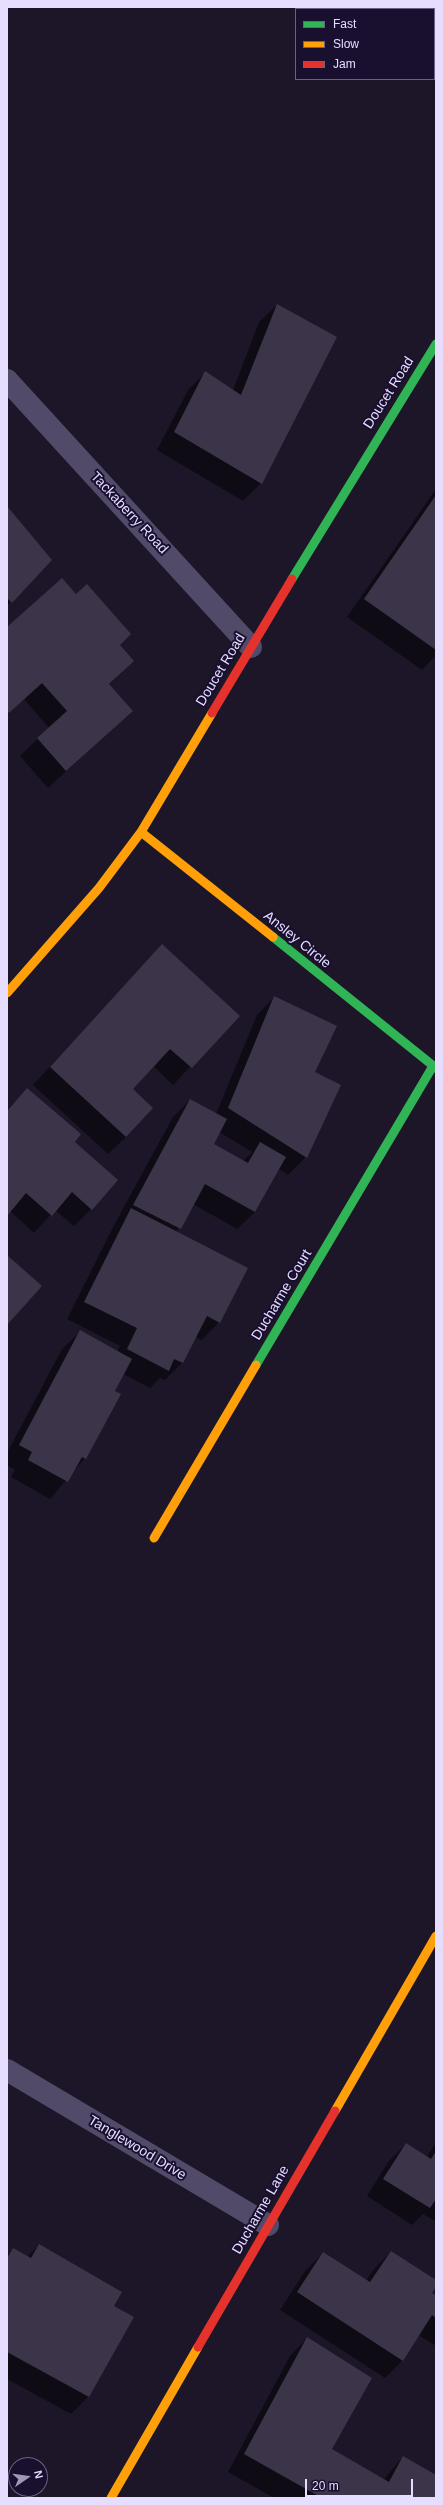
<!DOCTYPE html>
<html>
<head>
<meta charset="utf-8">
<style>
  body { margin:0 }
  #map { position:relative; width:443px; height:2505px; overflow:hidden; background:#1c1628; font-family:Helvetica,sans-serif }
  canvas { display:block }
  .frame { position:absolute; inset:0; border:8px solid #e6ddff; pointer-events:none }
  .legend { position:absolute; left:295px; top:8px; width:140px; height:72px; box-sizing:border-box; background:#190f2f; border:1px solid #6b6182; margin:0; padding:5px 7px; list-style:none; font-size:12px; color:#e6ddff }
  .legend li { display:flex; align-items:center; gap:8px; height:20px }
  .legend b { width:20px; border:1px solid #6b6182 }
  .north { position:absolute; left:8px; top:2457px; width:40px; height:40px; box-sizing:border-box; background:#190f2f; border:1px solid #6b6182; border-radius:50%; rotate:77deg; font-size:11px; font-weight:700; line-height:16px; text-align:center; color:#e6ddff }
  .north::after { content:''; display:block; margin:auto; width:14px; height:18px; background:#9f97b4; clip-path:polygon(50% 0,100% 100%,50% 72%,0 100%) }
  .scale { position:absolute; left:305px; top:2479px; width:108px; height:18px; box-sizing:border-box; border:2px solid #e6ddff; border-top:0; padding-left:5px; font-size:12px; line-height:14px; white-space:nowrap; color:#e6ddff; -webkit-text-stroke:3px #190f2f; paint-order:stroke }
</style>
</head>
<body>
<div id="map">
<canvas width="443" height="2505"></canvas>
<div class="frame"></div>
<ul class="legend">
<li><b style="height:5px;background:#30b455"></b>Fast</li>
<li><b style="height:5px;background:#ff9f0a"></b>Slow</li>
<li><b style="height:5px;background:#e5322d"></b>Jam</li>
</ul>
<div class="north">N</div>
<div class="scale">20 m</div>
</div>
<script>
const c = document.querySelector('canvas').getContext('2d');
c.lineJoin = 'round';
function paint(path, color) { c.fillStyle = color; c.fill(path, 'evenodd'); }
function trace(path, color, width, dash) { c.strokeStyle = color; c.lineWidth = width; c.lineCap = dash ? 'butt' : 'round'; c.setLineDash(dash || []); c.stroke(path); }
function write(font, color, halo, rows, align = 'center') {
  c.font = font + ' Helvetica,sans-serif'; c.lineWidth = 4; c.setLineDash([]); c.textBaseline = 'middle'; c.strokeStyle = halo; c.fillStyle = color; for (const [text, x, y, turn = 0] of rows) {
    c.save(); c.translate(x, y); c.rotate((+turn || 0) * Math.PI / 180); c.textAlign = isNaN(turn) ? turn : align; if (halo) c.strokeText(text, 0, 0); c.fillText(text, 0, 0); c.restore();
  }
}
paint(new Path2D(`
  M 277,305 L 261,483 L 243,501 L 157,450 L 188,390 L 205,373 L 233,390 L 259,322 Z
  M 436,489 L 436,655 L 422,670 L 347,617 Z
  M 7,508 L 51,560 L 7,606 Z
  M 7,628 L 119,645 L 133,661 L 109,685 L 132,711 L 48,788 L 20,756 L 49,728 L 24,699 L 7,715 Z
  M 162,945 L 238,1016 L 173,1085 L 153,1066 L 132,1089 L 126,1137 L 108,1154 L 33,1085 Z
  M 274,997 L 313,1073 L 340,1086 L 306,1157 L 288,1175 L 279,1169 L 255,1212 L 237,1229 L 193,1204 L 176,1232 L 219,1322 L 202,1340 L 195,1337 L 183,1362 L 165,1380 L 160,1378 L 150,1388 L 123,1374 L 85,1458 L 50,1499 L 11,1477 L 15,1470 L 7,1465 L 7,1453 L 62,1349 L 80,1332 L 117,1352 L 120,1346 L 67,1319 L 113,1227 L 173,1117 L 190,1100 L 216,1114 L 257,1015 ZM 219,1132 L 252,1152 L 243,1161 L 212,1144 Z
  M 27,1089 L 91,1209 L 74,1226 L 55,1210 L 34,1233 L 10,1211 L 7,1215 L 7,1110 Z
  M 436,2142 L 436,2222 L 423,2214 L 412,2225 L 367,2196 L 388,2162 L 406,2144 L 427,2157 Z
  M 39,2245 L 113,2306 L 133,2317 L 88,2397 L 71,2414 L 7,2379 L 7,2255 L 13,2249 L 27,2257 Z
  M 391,2252 L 436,2281 L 430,2293 L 436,2297 L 436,2346 L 418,2335 L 403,2360 L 385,2378 L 280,2310 L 305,2271 L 323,2253 L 366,2281 L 373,2270 Z
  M 307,2338 L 330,2449 L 383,2480 L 403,2457 L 436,2477 L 436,2498 L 274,2498 L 228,2472 L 290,2356 Z`), '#0007');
paint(new Path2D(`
  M 277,304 L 337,337 L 262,484 L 174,432 L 205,371 L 241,395 Z
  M 436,495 L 436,650 L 364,599 Z
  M 7,506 L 52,560 L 12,603 L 7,598 Z
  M 62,578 L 76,594 L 87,584 L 131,634 L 120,645 L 134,661 L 109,684 L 133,711 L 66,771 L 37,738 L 67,711 L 42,683 L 9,713 L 7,711 L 7,627 Z
  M 162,944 L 240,1016 L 192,1068 L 170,1049 L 133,1089 L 153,1108 L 126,1137 L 50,1067 Z
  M 274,996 L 337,1026 L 315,1072 L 341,1085 L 307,1158 L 228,1108 Z
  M 27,1088 L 81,1134 L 75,1142 L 118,1180 L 92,1210 L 72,1192 L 52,1216 L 26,1193 L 7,1216 L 7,1111 Z
  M 190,1099 L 227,1119 L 214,1144 L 248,1163 L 260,1142 L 286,1157 L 255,1212 L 205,1184 L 181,1229 L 133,1205 Z
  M 131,1208 L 248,1268 L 220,1323 L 207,1316 L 183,1363 L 174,1359 L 169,1371 L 127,1349 L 137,1328 L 84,1302 Z
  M 7,1255 L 42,1286 L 7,1325 Z
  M 80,1330 L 132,1359 L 115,1391 L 121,1394 L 86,1459 L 82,1457 L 68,1482 L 28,1460 L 32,1452 L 19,1445 Z
  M 406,2143 L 431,2159 L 436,2151 L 436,2199 L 430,2208 L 383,2179 Z
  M 39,2244 L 122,2292 L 114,2306 L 134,2317 L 89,2397 L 7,2352 L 7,2258 L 13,2248 L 31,2258 Z
  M 391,2251 L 436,2280 L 436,2287 L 432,2293 L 436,2295 L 436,2318 L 432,2315 L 403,2361 L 297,2292 L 323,2252 L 370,2282 Z
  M 307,2337 L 372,2378 L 332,2449 L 389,2482 L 403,2456 L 436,2475 L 436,2498 L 322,2498 L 244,2454 Z`), '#3c3549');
trace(new Path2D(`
  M 434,17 L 436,19
  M 7,380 L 251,647
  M 7,2070 L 268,2225`), '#514b69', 22);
trace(new Path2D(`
  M 292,579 L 436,344
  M 273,937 L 436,1068
  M 256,1365 L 433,1066`), '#30b455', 9);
trace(new Path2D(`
  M 141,832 L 273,937
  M 7,993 L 99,888 L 141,832 L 212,713
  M 154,1538 L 256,1365
  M 335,2111 L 436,1936
  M 111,2498 L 198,2347`), '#ff9f0a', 9);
trace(new Path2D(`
  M 212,713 L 292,579
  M 198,2347 L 335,2111`), '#e5322d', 9);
write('14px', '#e6ddff', '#190f2f', [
  ["Doucet Road",389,393,-58],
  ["Tackaberry Road",129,513,47],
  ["Doucet Road",221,670,-59],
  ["Ansley Circle",297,940,39],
  ["Ducharme Court",282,1295,-59],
  ["Tanglewood Drive",137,2148,31],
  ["Ducharme Lane",261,2210,-60]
]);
</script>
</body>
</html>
